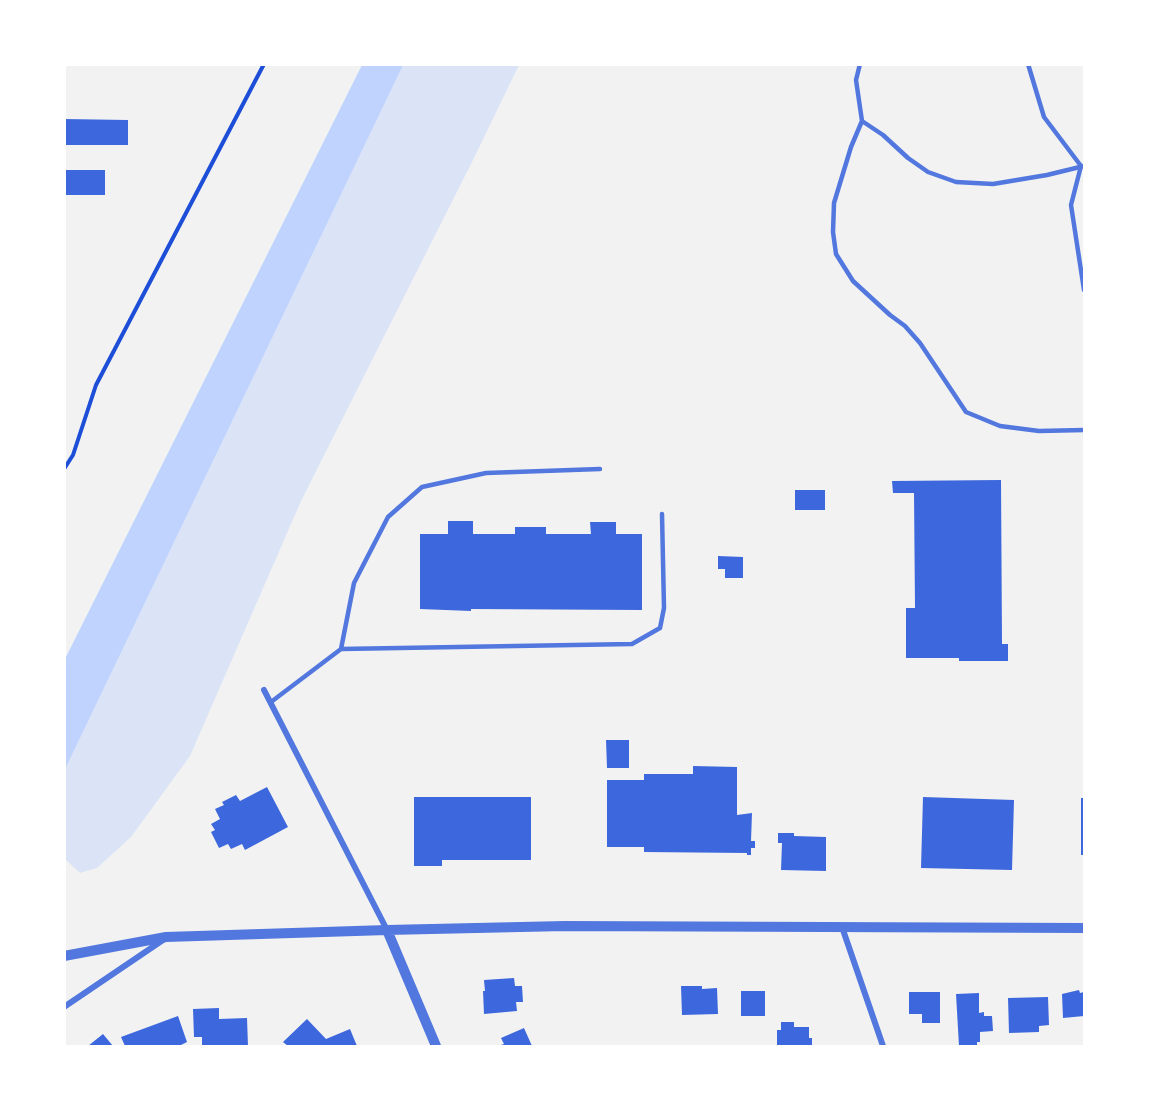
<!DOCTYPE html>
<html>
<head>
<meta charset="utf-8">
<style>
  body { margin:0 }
  #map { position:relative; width:1149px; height:1111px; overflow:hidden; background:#f2f2f2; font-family:Jost,sans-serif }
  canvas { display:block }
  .frame { position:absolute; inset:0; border:66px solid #fff; pointer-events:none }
</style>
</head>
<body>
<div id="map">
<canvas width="1149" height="1111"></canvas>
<div class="frame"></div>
</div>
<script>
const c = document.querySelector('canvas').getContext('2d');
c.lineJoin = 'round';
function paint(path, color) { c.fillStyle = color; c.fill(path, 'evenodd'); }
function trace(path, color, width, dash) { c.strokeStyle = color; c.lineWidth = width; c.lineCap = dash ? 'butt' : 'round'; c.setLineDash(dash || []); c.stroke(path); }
paint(new Path2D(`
  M 396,65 L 519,65 L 473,160 L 301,501 L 190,756 L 131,837 L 97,868 L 80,873 L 65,859 L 64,722 Z`), '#dbe4f7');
paint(new Path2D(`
  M 362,65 L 403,65 L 65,769 L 65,659 Z`), '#bfd3fe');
paint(new Path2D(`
  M 64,119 L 128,120 L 128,145 L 64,145 Z
  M 65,170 L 105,170 L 105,195 L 65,195 Z
  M 1001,480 L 1002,644 L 1008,644 L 1008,661 L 959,661 L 959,658 L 906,658 L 906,608 L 915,608 L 914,493 L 893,493 L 892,481 Z
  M 795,490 L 825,490 L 825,510 L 795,510 Z
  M 448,521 L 473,521 L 473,534 L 515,534 L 515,527 L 546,527 L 546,534 L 591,534 L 590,522 L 616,522 L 616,534 L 642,534 L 642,610 L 471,609 L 471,611 L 420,609 L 420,534 L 448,534 Z
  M 718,556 L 743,557 L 743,578 L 725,578 L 725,569 L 718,569 Z
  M 606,740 L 629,740 L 629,768 L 607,768 Z
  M 693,766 L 737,767 L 737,815 L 752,813 L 751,841 L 755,841 L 755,848 L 751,848 L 751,855 L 747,855 L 747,853 L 644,852 L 644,847 L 607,847 L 607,780 L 644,780 L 644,774 L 693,774 Z
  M 267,787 L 288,827 L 245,850 L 242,844 L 231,849 L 228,844 L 219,848 L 211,832 L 215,830 L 211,824 L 220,819 L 215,809 L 224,805 L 222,802 L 236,795 L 240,801 Z
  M 414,797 L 531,797 L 531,860 L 442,860 L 442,866 L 414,866 Z
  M 923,797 L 1014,800 L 1012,870 L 921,868 Z
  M 1081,798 L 1084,798 L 1084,855 L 1081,855 Z
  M 778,833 L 794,833 L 794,836 L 826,837 L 826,871 L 781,870 L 782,843 L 778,843 Z
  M 514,978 L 515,986 L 522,986 L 523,1002 L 516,1002 L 517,1011 L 484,1014 L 483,991 L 485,991 L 484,980 Z
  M 681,986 L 702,986 L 702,989 L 717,988 L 718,1014 L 682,1015 Z
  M 1079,990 L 1080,993 L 1084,992 L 1084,1016 L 1063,1018 L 1062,994 Z
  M 741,991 L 765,991 L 765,1016 L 741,1016 Z
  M 909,992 L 940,992 L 940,1023 L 922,1023 L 922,1014 L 909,1014 Z
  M 979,993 L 979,1013 L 984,1012 L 984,1016 L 992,1016 L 993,1031 L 980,1032 L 980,1042 L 977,1042 L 977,1046 L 959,1046 L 956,994 Z
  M 1048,997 L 1049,1025 L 1039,1026 L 1039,1032 L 1009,1033 L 1008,998 Z
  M 219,1008 L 219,1019 L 247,1018 L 248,1046 L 202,1046 L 202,1037 L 194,1037 L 193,1009 Z
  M 178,1016 L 187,1042 L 179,1046 L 125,1046 L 121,1037 Z
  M 307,1019 L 326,1039 L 350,1029 L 357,1046 L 288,1046 L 283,1042 Z
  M 781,1022 L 794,1022 L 794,1027 L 809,1027 L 809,1038 L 812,1038 L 812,1046 L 777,1046 L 777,1030 L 781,1030 Z
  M 524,1028 L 532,1046 L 502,1046 L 501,1045 L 504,1044 L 501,1038 Z
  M 103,1034 L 113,1046 L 88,1046 Z`), '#3d67dc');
trace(new Path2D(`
  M 64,469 L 73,455 L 96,385 L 264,64`), '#1d4ed8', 4);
trace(new Path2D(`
  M 860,64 L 856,80 L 862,121 L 851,147 L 834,203 L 833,232 L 836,254 L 853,281 L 890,315 L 905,326 L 920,343 L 966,412 L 1000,426 L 1039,431 L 1084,430
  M 1028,64 L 1044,117 L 1081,166 L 1071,205 L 1084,290
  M 862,121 L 883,135 L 908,158 L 928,172 L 956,182 L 993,184 L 1047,175 L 1084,166
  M 341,649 L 632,644 L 660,628 L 664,608 L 662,514
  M 271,702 L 341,649 L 354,583 L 388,517 L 422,487 L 486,473 L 600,469`), '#5277de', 4.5);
trace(new Path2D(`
  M 264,690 L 387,930
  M 842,927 L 883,1046
  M 64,1007 L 163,940`), '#5277de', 6);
trace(new Path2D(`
  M 387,930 L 436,1046
  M 64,956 L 166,937 L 387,930 L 565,926 L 1084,928`), '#5277de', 10);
</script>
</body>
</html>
